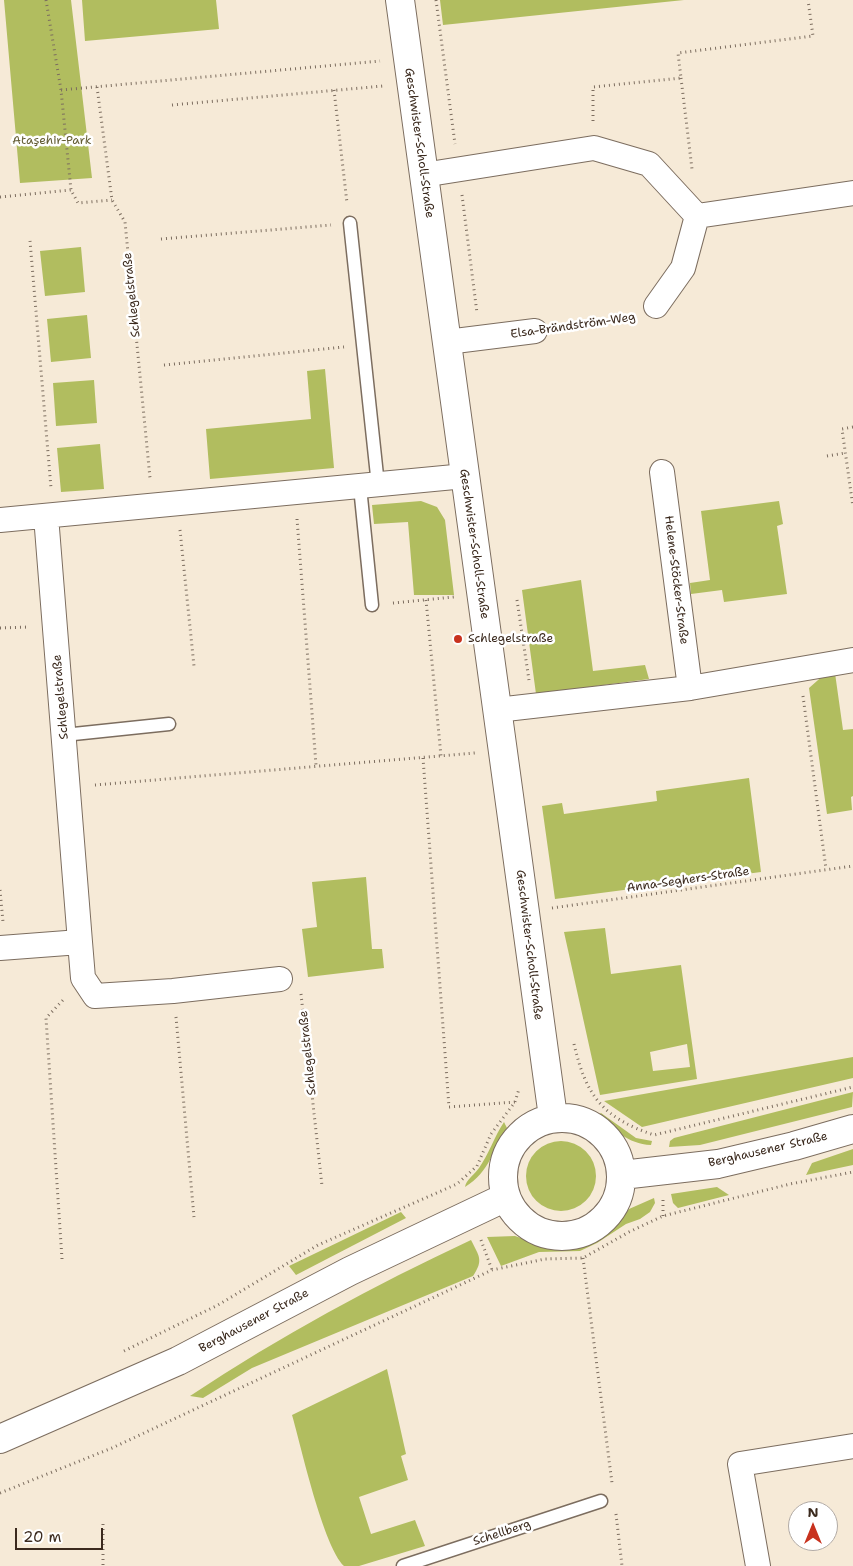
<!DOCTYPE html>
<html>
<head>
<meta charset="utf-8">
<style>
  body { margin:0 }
  #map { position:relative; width:853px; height:1566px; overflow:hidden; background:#f6ead7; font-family:"Shantell Sans",sans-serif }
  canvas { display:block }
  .north { position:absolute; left:788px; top:1501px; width:50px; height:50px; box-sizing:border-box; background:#fff; border:1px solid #b1aaa5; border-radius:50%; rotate:0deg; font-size:14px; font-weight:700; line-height:20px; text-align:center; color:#3b2a1e }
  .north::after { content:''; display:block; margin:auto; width:18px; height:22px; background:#c8321e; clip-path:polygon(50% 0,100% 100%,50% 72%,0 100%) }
  .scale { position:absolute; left:15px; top:1528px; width:88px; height:22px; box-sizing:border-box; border:2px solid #3b2a1e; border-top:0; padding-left:6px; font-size:15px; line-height:18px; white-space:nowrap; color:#3b2a1e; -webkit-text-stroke:4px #fff; paint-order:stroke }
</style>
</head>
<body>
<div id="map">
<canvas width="853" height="1566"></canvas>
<div class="north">N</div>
<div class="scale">20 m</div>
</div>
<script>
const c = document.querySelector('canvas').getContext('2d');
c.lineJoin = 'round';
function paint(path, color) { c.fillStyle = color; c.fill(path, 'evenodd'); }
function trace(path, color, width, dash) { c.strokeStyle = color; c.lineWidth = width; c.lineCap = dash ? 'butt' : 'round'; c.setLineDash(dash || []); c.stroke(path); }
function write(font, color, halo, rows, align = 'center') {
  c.font = font + ' "Shantell Sans",sans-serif'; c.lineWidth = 5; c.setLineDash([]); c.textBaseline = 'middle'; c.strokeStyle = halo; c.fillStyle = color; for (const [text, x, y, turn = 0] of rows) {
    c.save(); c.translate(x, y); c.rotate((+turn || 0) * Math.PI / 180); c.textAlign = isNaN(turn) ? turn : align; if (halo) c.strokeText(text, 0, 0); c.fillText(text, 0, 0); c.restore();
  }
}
paint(new Path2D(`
  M 4,0 L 71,0 L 92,178 L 20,183 Z
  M 82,0 L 216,0 L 219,29 L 85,41 Z
  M 440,0 L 684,0 L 443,25 Z
  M 81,247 L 85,292 L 45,296 L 40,251 Z
  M 87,315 L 91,358 L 51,362 L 47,319 Z
  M 325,369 L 334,468 L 210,479 L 206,429 L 311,419 L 307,371 Z
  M 94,380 L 97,423 L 56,426 L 53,383 Z
  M 100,444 L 104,489 L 61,492 L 57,448 Z
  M 421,501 L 437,507 L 445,520 L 454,595 L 414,595 L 408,522 L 374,524 L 372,505 Z
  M 779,501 L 783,524 L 777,526 L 787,594 L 724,602 L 722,590 L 691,594 L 690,583 L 710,580 L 701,511 Z
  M 581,580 L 593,671 L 645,665 L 649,679 L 536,694 L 522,590 Z
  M 834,666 L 843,730 L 853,729 L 853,796 L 851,797 L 852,810 L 827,814 L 809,688 Z
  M 749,778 L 761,872 L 555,899 L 542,806 L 562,803 L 564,814 L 657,801 L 656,791 Z
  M 366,877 L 372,949 L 382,949 L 384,968 L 308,977 L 302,929 L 317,927 L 312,882 Z
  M 605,928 L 611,974 L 681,965 L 697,1079 L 600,1095 L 564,932 ZM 687,1044 L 690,1067 L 653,1071 L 650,1052 Z
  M 853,1057 L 853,1078 L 642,1127 L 604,1101 Z
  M 853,1092 L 852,1107 L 700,1145 L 669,1147 L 670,1141 L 674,1138 Z
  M 601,1113 L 636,1138 L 652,1141 L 651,1145 C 627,1144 615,1129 598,1115 Z
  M 504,1122 L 507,1128 C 492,1150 490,1172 465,1187 C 466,1180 474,1175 479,1168 C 489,1154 494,1137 504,1122 Z
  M526 1176a35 35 0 1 1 70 0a35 35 0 1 1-70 0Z
  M 853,1149 L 853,1165 L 806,1175 L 812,1163 Z
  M 717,1187 L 729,1195 L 678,1208 L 673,1203 L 671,1194 Z
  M 654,1198 L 655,1203 L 650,1212 L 640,1219 L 626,1224 L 597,1243 L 580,1251 L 539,1252 L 501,1266 L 487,1237 L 515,1236 L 544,1246 L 558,1248 L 578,1246 L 606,1232 L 629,1209 Z
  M 401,1212 L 406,1218 L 296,1275 L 289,1266 Z
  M 471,1240 C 479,1256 484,1260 473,1276 L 252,1368 L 203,1398 L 190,1396 C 280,1336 373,1286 471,1240 Z
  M 387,1369 L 406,1454 L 401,1456 L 408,1480 L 359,1497 L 371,1534 L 415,1520 L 425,1546 L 359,1566 L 344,1566 C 323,1546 301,1446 292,1415 Z`), '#b1bd5f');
const service = new Path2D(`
  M 350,223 L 378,485
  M 360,487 L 372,605
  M 64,735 L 169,724
  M 403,1566 L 601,1501`);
const minor = new Path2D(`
  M 423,175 L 594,148 L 649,164 L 697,216 L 853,193
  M 656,306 L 683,268 L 697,216
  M 447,342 L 535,331
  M 662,472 L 690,688
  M 0,520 L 465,476
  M 497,710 L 690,688 L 853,660
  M 80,942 L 83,978 L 95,996 L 173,991 L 280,979
  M 0,948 L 80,942 L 46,516
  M 758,1566 L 740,1464 L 853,1446`);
const tertiary = new Path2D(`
  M 400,0 L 553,1117
  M503 1177a59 59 0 1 1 118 0a59 59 0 1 1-118 0Z
  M 622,1175 L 718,1164 L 794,1146 L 853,1129
  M 0,1439 L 178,1361 L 350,1271 L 506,1197`);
trace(service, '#7c6d5f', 15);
trace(minor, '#7c6d5f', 26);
trace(tertiary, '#7c6d5f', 30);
trace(new Path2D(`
  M 46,0 L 61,90 L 71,190 L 78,203 L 112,200
  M 436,0 L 455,144
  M 681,78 L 692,169
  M 97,87 L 112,200 L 125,222 L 150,478
  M 61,90 L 380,61
  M 334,90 L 347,203
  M 172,105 L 383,86
  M 593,121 L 593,87 L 681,78 L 678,53 L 813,36 L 808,0
  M 462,195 L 477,313
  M 0,197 L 71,190
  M 161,239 L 331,225
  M 30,241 L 51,488
  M 561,328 L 634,320
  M 164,365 L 344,347
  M 853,427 L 842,429 L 853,507
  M 827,456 L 845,453
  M 297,519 L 316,765
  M 180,530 L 194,666
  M 426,600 L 441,756
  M 517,600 L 529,680
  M 393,603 L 454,597
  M 0,628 L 29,627
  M 803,696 L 826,869
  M 423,758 L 449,1107 L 515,1102
  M 95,785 L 475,753
  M 0,890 L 3,922
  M 552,908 L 853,866
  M 301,994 L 322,1186
  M 176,1017 L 194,1217
  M 574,1044 C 586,1096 603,1118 654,1135 L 853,1087
  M 663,1216 L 663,1200
  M 481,1240 L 492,1270
  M 583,1258 L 612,1483
  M 62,1259 L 46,1018 L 64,999
  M 124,1351 L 218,1305 L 318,1245 L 457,1184 L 477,1166 L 491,1134 L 515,1102 L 519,1089
  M 0,1493 L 112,1448 L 492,1270 L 545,1259 L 583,1258 L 629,1232 L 663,1216 L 790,1184 L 853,1172
  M 616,1514 L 622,1566
  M 103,1524 L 103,1566`), '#7c6d5f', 3, [1, 4]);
trace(service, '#fff', 12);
trace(minor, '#fff', 24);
trace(tertiary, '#fff', 28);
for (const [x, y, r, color] of [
  [458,639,5,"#c8321e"]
]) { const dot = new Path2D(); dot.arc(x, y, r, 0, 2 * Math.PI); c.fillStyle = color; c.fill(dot); trace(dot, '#fff', 2); }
write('12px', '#645d35', '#fff', [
  ["Ataşehir-Park",52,141]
]);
write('12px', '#3b2a1e', '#fff', [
  ["Geschwister-Scholl-Straße",419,143,82],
  ["Schlegelstraße",132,295,-96],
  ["Elsa-Brändström-Weg",573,326,-8],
  ["Geschwister-Scholl-Straße",474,544,82],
  ["Helene-Stöcker-Straße",676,580,83],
  ["Schlegelstraße",61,697,-95],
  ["Anna-Seghers-Straße",688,880,-8],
  ["Geschwister-Scholl-Straße",529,945,83],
  ["Schlegelstraße",308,1053,-96],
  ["Berghausener Straße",768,1150,-13],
  ["Berghausener Straße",254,1321,-28],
  ["Schellberg",502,1533,-18]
]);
write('12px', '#3b2a1e', '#fff', [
  ["Schlegelstraße",468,639]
], 'left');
</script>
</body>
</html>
